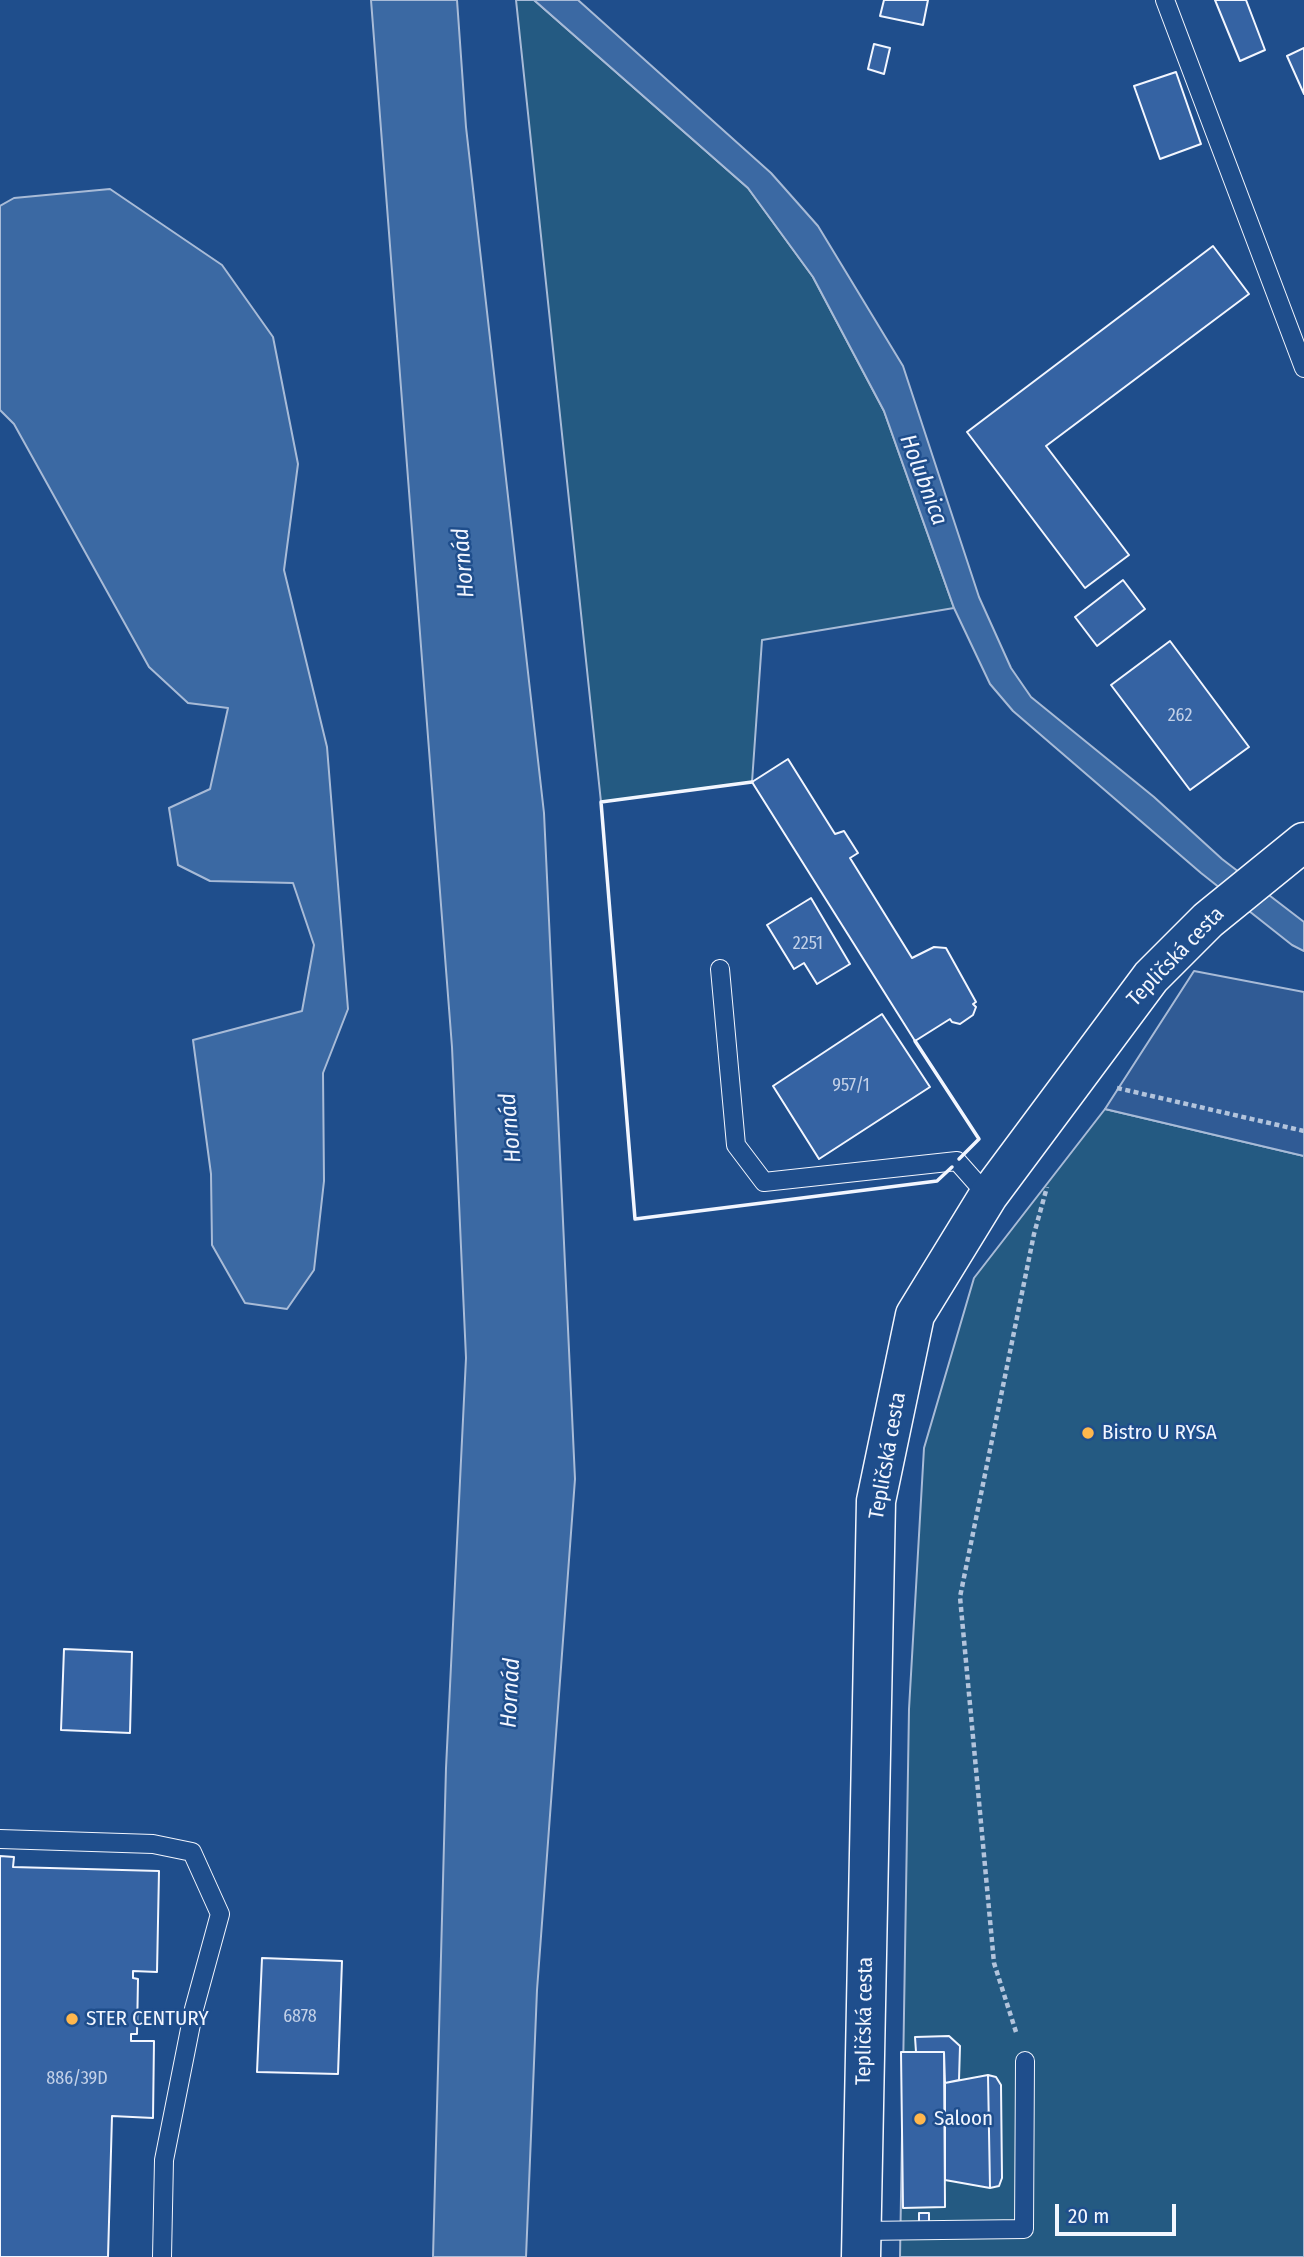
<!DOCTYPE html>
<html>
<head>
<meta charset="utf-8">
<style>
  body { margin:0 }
  #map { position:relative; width:1304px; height:2257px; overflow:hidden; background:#1f4e8c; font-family:"Fira Sans Condensed",sans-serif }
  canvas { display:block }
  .scale { position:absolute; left:1055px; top:2204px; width:121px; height:32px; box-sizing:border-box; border:4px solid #f2f6ff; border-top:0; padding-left:9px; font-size:21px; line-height:24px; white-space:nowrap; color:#f2f6ff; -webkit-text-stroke:5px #1f4e8c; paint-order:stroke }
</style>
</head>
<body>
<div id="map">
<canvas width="1304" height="2257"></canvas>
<div class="scale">20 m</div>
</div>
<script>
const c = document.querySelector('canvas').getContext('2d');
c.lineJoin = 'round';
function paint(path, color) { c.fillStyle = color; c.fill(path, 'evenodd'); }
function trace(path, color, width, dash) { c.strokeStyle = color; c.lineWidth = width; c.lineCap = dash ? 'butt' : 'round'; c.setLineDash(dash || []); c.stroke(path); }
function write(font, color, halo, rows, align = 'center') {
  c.font = font + ' "Fira Sans Condensed",sans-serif'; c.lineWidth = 5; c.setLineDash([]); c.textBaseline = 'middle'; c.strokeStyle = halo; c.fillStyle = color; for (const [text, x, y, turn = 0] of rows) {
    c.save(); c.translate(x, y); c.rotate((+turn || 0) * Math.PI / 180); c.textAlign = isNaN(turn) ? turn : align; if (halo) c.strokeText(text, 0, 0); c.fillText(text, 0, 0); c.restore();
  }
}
const green = new Path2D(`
  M 516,0 L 534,0 L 748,188 L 813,277 L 884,411 L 954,608 L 762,640 L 752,782 L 601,802 Z
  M 1105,1109 L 1304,1156 L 1304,2257 L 900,2257 L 909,1709 L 924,1448 L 974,1278 Z`);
paint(green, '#245a82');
trace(green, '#a8bbd7', 2);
const parking = new Path2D(`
  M 1194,971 L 1304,992 L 1304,1156 L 1105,1109 Z`);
paint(parking, '#305b95');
trace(parking, '#a8bbd7', 2);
const water = new Path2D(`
  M 371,0 L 457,0 L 466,127 L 544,813 L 575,1479 L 537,1990 L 526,2257 L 433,2257 L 446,1768 L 466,1358 L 452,1047 Z
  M 534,0 L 578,0 L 771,173 L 818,226 L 903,366 L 979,597 L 1011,668 L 1031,697 L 1154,797 L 1222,859 L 1304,922 L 1304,951 L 1292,945 L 1201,873 L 1013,711 L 990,684 L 954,608 L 884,411 L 813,277 L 748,188 Z
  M 110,189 L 222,265 L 273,337 L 298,464 L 284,570 L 327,747 L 348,1009 L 323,1073 L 324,1181 L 314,1270 L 287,1309 L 245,1303 L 212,1245 L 211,1174 L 193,1040 L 302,1011 L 314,945 L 293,883 L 210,881 L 178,865 L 169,808 L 210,789 L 228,708 L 188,703 L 149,667 L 14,424 L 0,410 L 0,206 L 14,198 Z`);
paint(water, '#3b69a3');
trace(water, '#a8bbd7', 2);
const building = new Path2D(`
  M 884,0 L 928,0 L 923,25 L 880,16 Z
  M 1215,0 L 1246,0 L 1265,50 L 1240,61 Z
  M 874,44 L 890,48 L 884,74 L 868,69 Z
  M 1304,48 L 1304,94 L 1287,56 Z
  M 1176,72 L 1201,144 L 1160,159 L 1134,86 Z
  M 1213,246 L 1249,294 L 1046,446 L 1129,555 L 1085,588 L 967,432 Z
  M 1123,580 L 1145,609 L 1097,646 L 1075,617 Z
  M 1170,641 L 1249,747 L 1190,790 L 1111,685 Z
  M 788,759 L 835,834 L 844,831 L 858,853 L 850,858 L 912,958 L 934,947 L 946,948 L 976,1002 L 973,1004 L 976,1007 L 973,1015 L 960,1024 L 952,1022 L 950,1019 L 915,1041 L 752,782 Z
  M 811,898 L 850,964 L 817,984 L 804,963 L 794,969 L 767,925 Z
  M 882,1014 L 930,1087 L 819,1159 L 773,1086 Z
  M 64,1649 L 132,1652 L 130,1733 L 61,1730 Z
  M 0,1856 L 14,1857 L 13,1867 L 159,1871 L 157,1972 L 133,1971 L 133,1978 L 138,1979 L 137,2034 L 131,2034 L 131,2041 L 154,2041 L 153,2118 L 112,2116 L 108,2257 L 0,2257 Z
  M 262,1958 L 342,1961 L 338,2074 L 257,2072 Z
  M 949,2036 L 960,2046 L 959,2080 L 945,2083 L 944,2052 L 916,2052 L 915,2037 Z
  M 901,2052 L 944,2052 L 945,2207 L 903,2208 Z
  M 988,2075 L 990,2188 L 945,2180 L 945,2083 Z
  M 988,2075 L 996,2077 L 1001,2085 L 1002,2178 L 999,2186 L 990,2188 Z
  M 919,2213 L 929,2213 L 929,2223 L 919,2222 Z`);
paint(building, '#3563a3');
trace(building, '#f2f6ff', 2);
const lane = new Path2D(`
  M 1165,0 L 1304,368
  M 720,969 L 736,1145 L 764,1182 L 957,1161 L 988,1196
  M 0,1839 L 153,1844 L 192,1852 L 220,1914 L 194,2009 L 164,2160 L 162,2257
  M 861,2231 L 1024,2229 L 1025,2061`);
const secondary = new Path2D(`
  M 861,2257 L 876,1501 L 915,1315 L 988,1196 L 1151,977 L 1208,920 L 1304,842`);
trace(lane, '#f2f6ff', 20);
trace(secondary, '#f2f6ff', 41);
trace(new Path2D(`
  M 1117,1088 L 1304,1131
  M 1016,2032 L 994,1963 L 960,1597 L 1034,1234 L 1047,1187`), '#b3c4dc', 4.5, [5, 3.5]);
trace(lane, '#1f4e8c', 18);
trace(secondary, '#1f4e8c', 38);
trace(new Path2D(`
  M 752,782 L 601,802 L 635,1219 L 937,1181 L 952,1167
  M 915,1041 L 979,1139 L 959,1159`), '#f2f6ff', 3.5);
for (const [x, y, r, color] of [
  [1088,1433,7,"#ffb74d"],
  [72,2019,7,"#ffb74d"],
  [920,2119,7,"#ffb74d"]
]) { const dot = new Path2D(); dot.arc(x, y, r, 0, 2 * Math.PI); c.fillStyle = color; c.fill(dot); trace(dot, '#1f4e8c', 2.5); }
write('18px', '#c3d1e8', null, [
  ["262",1180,716],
  ["2251",808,944],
  ["957/1",851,1086],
  ["6878",300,2017],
  ["886/39D",77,2079]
]);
write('21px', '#f2f6ff', '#1f4e8c', [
  ["Tepličská cesta",1176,957,-46],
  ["Tepličská cesta",888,1456,-80],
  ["Tepličská cesta",865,2021,-89]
]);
write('21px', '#f2f6ff', '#1f4e8c', [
  ["Bistro U RYSA",1102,1433],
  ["STER CENTURY",86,2019],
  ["Saloon",934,2119]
], 'left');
write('italic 23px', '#f2f6ff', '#1f4e8c', [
  ["Holubnica",923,480,69],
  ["Hornád",464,563,-95],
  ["Hornád",511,1128,-95],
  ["Hornád",511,1693,-87]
]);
</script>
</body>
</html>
